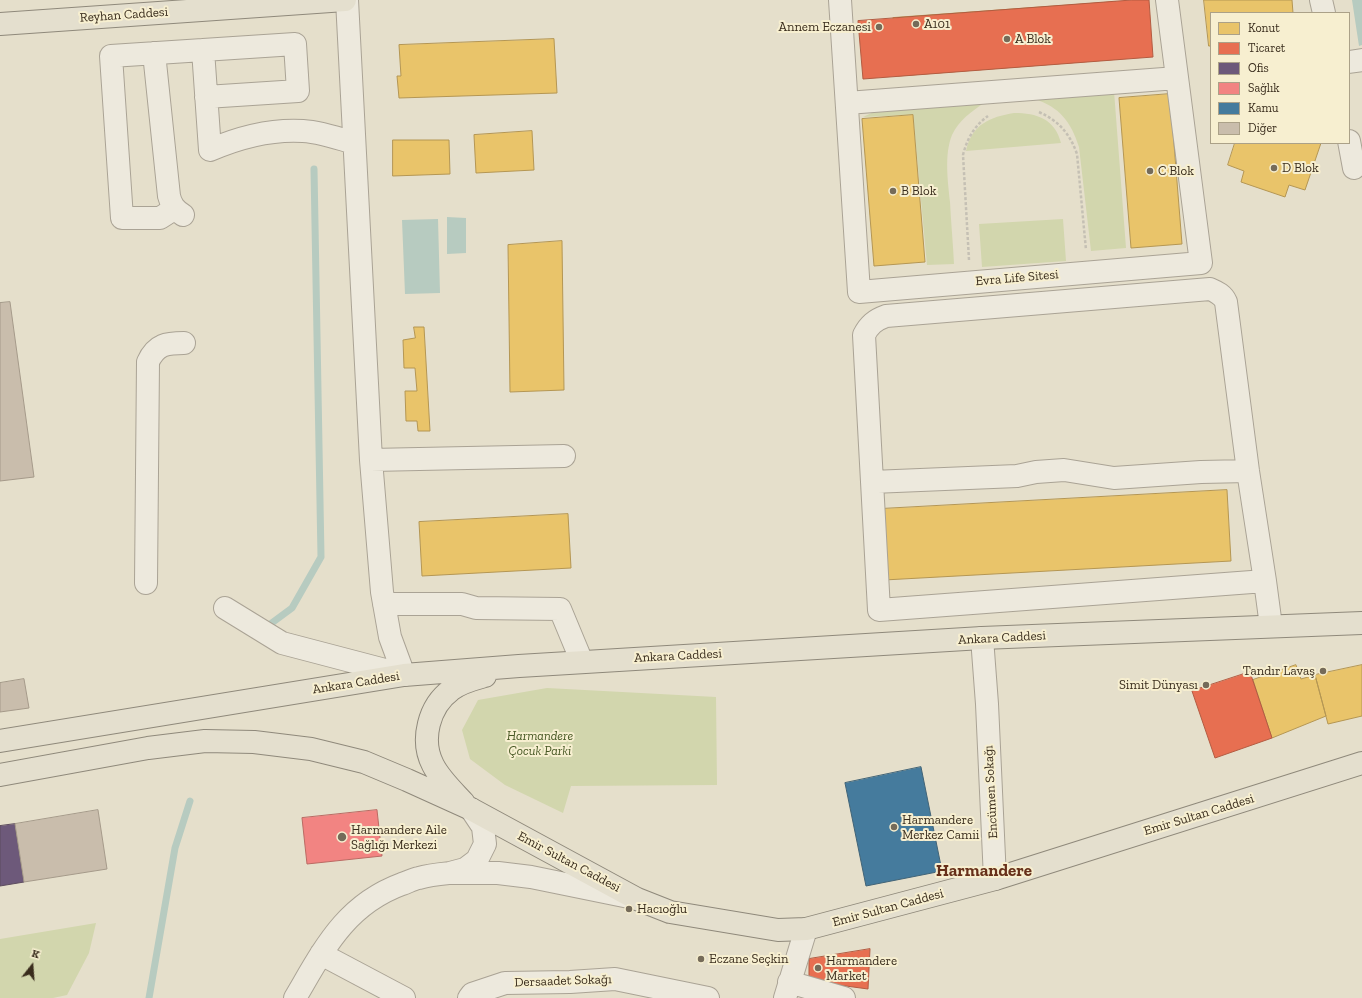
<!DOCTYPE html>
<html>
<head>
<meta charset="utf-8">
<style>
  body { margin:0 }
  #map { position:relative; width:1362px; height:998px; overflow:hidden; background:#e5dfcb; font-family:"Zilla Slab",serif }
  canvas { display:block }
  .legend { position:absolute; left:1210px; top:12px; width:140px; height:132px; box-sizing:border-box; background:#f7efd0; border:1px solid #aba188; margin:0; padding:5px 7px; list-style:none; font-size:12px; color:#392c1c }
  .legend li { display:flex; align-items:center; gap:8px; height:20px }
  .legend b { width:20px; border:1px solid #aba188 }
  .north { position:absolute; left:12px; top:946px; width:40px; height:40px; -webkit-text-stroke:3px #f7efd0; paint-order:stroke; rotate:17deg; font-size:11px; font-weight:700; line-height:16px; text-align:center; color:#392c1c }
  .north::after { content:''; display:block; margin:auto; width:14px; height:18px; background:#392c1c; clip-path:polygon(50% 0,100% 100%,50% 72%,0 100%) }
</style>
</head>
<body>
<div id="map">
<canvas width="1362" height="998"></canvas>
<ul class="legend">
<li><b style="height:11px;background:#e9c46a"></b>Konut</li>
<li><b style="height:11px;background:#e76f51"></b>Ticaret</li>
<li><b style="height:11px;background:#6d597a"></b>Ofis</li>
<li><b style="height:11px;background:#f28482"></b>Sağlık</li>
<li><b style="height:11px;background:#457b9d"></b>Kamu</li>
<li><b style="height:11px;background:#c9bdac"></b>Diğer</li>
</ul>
<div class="north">K</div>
</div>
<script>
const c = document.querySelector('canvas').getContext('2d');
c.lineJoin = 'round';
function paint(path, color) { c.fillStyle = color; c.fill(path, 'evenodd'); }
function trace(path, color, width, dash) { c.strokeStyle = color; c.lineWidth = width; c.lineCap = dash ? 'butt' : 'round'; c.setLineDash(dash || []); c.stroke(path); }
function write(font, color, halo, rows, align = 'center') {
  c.font = font + ' "Zilla Slab",serif'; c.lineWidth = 4; c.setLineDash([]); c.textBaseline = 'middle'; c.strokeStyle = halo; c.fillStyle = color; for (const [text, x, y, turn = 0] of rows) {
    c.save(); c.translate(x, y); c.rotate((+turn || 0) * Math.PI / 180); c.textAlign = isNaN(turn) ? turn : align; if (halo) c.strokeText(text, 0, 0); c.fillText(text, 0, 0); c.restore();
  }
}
paint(new Path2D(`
  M 1114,91 L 1126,248 L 1091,251 L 1079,147 C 1071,122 1060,107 1034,99 Z
  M 984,103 C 971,112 959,120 952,135 C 944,155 948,182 950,202 C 951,223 953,243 954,264 L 927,265 L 913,115 L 863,117 L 880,109 Z
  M 1014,113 C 1037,113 1055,119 1061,143 L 966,151 C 972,124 990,117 1014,113 Z
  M 1063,219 L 1066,261 L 982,267 L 979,224 Z
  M 547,688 L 716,697 L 717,785 L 571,786 L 563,813 L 505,785 L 470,759 L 462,730 L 478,700 Z
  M 96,923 L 89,953 L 67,995 L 53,998 L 0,998 L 0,939 Z`), '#d2d6ad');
paint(new Path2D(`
  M 1352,0 L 1362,0 L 1362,45 L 1359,46 Z
  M 447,217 L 466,218 L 466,253 L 447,254 Z
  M 438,219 L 440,293 L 405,294 L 402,220 Z`), '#b7cbc0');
const homes = new Path2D(`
  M 1204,0 L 1292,0 L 1293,13 L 1211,13 L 1211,46 L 1209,46 Z
  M 1116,2 L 1120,59 L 898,76 L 893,18 Z
  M 554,39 L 557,93 L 399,98 L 397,76 L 401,76 L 399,45 Z
  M 1170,94 L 1182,244 L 1131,248 L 1119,98 Z
  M 913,115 L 925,262 L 874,266 L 862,119 Z
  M 532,131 L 534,170 L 476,173 L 474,135 Z
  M 393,140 L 449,140 L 450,174 L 393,176 Z
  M 1235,143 L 1321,143 L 1305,190 L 1289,185 L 1285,197 L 1241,182 L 1244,171 L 1228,165 Z
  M 562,241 L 564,390 L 510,392 L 508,245 Z
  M 414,327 L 424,327 L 430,431 L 418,431 L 417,421 L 406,421 L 405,391 L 417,391 L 415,368 L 404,368 L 403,340 L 415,338 Z
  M 1227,490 L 1231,561 L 884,580 L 880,509 Z
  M 568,514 L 571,568 L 422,576 L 419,522 Z
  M 1296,665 L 1301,679 L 1315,675 L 1326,716 L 1272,738 L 1253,680 Z
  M 1362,665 L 1362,716 L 1328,724 L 1315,675 Z`);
paint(homes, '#e9c46a');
trace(homes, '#b49653', 1);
const shops = new Path2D(`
  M 1132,0 L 1149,0 L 1153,57 L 863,79 L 858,21 Z
  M 1250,672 L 1272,738 L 1215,758 L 1192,691 Z
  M 870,949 L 868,989 L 809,981 L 809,959 Z`);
paint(shops, '#e76f51');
trace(shops, '#b35b41', 1);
const offices = new Path2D(`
  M 15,824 L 24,882 L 0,886 L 0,826 Z`);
paint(offices, '#6d597a');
trace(offices, '#5d4c5e', 1);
const health = new Path2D(`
  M 377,810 L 382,856 L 307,864 L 302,818 Z`);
paint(health, '#f28482');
trace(health, '#ba6a63', 1);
const public = new Path2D(`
  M 921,767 L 942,871 L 866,886 L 845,783 Z`);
paint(public, '#457b9d');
trace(public, '#416376', 1);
trace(new Path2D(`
  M 269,625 L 292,608 L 321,557 L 314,169
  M 149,998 L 175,848 L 190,801`), '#b7cbc0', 7);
const building = new Path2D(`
  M 10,302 L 34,477 L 0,481 L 0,303 Z
  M 24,679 L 29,708 L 0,712 L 0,683 Z
  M 98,810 L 107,869 L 24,882 L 15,824 Z`);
paint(building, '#c9bdac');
trace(building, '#a59a8a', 1);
const minor = new Path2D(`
  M 347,0 L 371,460 L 382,592 L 390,637 L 404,675
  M 840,0 L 859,292 L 1201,263 L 1167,0
  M 1321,0 L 1324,13
  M 203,50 L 210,150 C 240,137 270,129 303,131 C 320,132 338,138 354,143
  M 154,53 L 169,196 C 171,205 175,210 183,215
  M 1349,62 L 1362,60
  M 847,103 L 1177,78
  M 1349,141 L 1354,168
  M 174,209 L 160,218 L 122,218 L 111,56 L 295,44 L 298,91 L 206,97
  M 371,460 L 564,456
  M 872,482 L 1017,476 L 1036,472 L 1064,470 L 1114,478 L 1201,472 L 1248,471
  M 1265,581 L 879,610 L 864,335 C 869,325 875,320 886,316 L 1210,289 C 1217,292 1223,295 1226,302 L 1248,471 L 1265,581 L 1271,626
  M 146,583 L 148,362 C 156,344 167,343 184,343
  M 384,604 L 462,604 L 476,608 L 560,609 L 582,662
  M 225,608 L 282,643 L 404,675
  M 982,638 L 987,704 L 995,879
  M 471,809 L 483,827 L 485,844 L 477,860 L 465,869 L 450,873 L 498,873 L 531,877 L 629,897
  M 321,954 L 404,998
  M 789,982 L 844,998
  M 295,998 C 324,949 345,905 402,884 C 408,882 413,879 419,878 C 429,875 440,874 450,873
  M 469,998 L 472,994 L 505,983 L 570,982 L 615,979 L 708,998
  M 785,998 L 806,929`);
const major = new Path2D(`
  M 0,24 L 345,0
  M 0,741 L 404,675 L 519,666 L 982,638 L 1362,623
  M 0,775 L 148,748 L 205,741 L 254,742 L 311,749 L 364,762 L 407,780 L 471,809 L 637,899 L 670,912 L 778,930 L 806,929 L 995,879 L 1362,763
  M 464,803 C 453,791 440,779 433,765 C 420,740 429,706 451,690 C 461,682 474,679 485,676`);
trace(minor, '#aaa395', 24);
trace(major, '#8f897b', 24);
trace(new Path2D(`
  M 1039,112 C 1059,121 1070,134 1077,154 L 1086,250
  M 969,260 L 963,155 C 967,139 974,126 988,116`), '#c5c0b4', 2.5, [3, 2]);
trace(minor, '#ede9dd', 22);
trace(major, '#e4dfce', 22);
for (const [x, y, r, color] of [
  [916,24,4,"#756b59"],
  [879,27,4,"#756b59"],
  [1007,39,4,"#756b59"],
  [1274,168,4,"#756b59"],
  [1150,171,4,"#756b59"],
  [893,191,4,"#756b59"],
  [1323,671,4,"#756b59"],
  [1206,685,4,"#756b59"],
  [894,827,4,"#756b59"],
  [342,837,5,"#756b59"],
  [629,909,4,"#756b59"],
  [701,959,4,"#756b59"],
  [818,968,4,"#756b59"]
]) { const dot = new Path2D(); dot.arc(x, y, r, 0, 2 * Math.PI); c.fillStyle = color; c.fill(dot); trace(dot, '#f7efd0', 1.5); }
write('13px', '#392c1c', '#f7efd0', [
  ["Reyhan Caddesi",124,15,-4],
  ["Evra Life Sitesi",1017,278,-5],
  ["Ankara Caddesi",1002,638,-3],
  ["Ankara Caddesi",678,656,-3],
  ["Ankara Caddesi",356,683,-9],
  ["Encümen Sokağı",991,792,-93],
  ["Emir Sultan Caddesi",1199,815,-17],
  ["Emir Sultan Caddesi",569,862,28],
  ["Emir Sultan Caddesi",888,908,-15],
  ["Dersaadet Sokağı",563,981,-2]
]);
write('13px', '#392c1c', '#f7efd0', [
  ["A101",924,24],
  ["Annem Eczanesi",871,27,"right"],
  ["A Blok",1015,39],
  ["D Blok",1282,168],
  ["C Blok",1158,171],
  ["B Blok",901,191],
  ["Tandır Lavaş",1315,671,"right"],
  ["Simit Dünyası",1198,685,"right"],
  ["Harmandere",902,820],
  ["Merkez Camii",902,835],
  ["Harmandere Aile",351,830],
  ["Sağlığı Merkezi",351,845],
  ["Hacıoğlu",637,909],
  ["Eczane Seçkin",709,959],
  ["Harmandere",826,961],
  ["Market",826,976]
], 'left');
write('italic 13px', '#455622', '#f7efd0', [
  ["Harmandere",540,736],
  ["Çocuk Parki",540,751]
]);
write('bold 17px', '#67301a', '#f7efd0', [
  ["Harmandere",984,871]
]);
</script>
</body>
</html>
